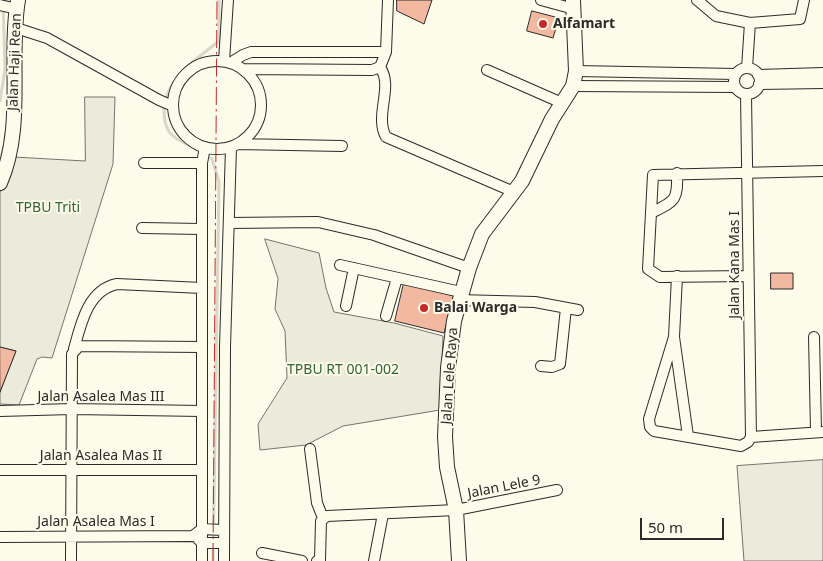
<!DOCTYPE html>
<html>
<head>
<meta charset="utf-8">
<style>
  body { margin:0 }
  #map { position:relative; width:823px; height:561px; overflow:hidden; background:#fdfbea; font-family:"Noto Sans",sans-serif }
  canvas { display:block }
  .scale { position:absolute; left:640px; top:518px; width:84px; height:22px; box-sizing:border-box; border:2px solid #2b2b2b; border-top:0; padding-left:6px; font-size:15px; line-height:18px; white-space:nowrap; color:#2b2b2b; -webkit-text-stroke:4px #fdfbea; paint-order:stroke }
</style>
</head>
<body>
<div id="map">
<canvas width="823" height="561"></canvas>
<div class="scale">50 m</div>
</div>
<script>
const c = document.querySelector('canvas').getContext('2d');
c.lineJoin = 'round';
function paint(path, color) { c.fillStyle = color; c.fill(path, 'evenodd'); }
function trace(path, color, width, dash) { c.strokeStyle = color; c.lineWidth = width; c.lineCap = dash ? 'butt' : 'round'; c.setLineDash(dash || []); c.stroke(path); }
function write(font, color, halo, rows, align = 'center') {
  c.font = font + ' "Noto Sans",sans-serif'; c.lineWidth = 4; c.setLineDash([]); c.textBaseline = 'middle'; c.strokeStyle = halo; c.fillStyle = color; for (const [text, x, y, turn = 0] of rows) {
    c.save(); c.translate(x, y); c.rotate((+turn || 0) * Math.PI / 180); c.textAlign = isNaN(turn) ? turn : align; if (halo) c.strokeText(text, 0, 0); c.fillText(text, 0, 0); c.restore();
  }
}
const green = new Path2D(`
  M 85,97 L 115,97 L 113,164 L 52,358 L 42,357 L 37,359 L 19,405 L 0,404 L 0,392 L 16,351 L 0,347 L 0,192 L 6,182 L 14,157 L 85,161 Z
  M 265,239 L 319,253 L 326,288 L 334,312 L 394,323 L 443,336 L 440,410 L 343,426 L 306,445 L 260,450 L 258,424 L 287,378 L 285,331 L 275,309 L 278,279 Z
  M 823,460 L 823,561 L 744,561 L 737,466 Z`);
paint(green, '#ecebdb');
trace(green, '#74746e', 1);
trace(new Path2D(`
  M 165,100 C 174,72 197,59 219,41 L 219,0
  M 0,101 L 5,69 L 3,0
  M 164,106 C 163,140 177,137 201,152
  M 207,156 L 212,159 L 219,182 L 213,561`), '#d8d7c9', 3);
const building = new Path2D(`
  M 397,0 L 432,0 L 424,24 L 397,11 Z
  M 532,11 L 559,18 L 553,38 L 527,31 Z
  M 771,273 L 793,273 L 793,289 L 771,289 Z
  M 404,283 L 454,296 L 444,333 L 395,321 Z
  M 0,347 L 16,351 L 0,392 Z`);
paint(building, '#f2b8a0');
trace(building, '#2b2b2b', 1);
const street = new Path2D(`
  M 541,0 L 574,9
  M 697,0 L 716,16 L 750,23
  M 0,5 L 17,9
  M 16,28 L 47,38 L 159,100 L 173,106
  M 224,61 L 228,0
  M173 105a44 44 0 1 1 88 0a44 44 0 1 1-88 0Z
  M 230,63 L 243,55 L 251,52 L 386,52
  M 380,67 C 394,87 374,115 386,137 L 514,192
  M 747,68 L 750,23 L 800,19 L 804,0
  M734 81a13 13 0 1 1 26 0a13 13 0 1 1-26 0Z
  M 243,69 L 372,70 L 380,67 L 386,52 L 388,0
  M 487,70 L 562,103
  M 576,71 L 736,74
  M 758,75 L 823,73
  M 759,84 L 823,83
  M 573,86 L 735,87
  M 746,94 L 751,437
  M 238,144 L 342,146
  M 144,163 L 202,163
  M 651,213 C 675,201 678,201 677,173
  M 230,223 L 318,222 L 374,235 L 469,268
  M 142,228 L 202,229
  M 340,265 L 461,292
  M 677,276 L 674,337 L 688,436
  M 748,276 L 660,277 L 648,269 L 653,175 L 823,171
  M 458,300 L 535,302 L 578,310
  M 346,306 L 354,268
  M 386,316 L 397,278
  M 674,337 L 649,419 L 650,427 L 654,431 L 741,446 L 748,442 L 751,437
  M 814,337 L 816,431
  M 74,349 C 81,323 88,290 117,284 L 202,288
  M 541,366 L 552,367 L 560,364 L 566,308
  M 0,411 L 72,409 L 202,411
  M 751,437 L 823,432
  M 310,449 L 317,503 L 323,518
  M 0,470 L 202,470
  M 0,537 L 193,536 L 202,529 L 223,530
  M 198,539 L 202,543 L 223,543
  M 262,553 L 302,561
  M 71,561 L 72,354 L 79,346 L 202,347
  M 202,561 L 202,163 L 205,147
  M 224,561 L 225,347 L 231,147
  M 317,561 L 320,560 L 321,521 L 327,516 L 456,510 L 557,490
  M 374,561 L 383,514`);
const secondary = new Path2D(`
  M 0,183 C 25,126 8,59 18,0
  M 459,561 L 456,510 L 447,467 L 445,437 L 448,368 L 454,321 L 469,268 L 482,234 L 522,181 L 552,119 L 573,86 L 576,71 L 573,0`);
trace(street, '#2b2b2b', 12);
trace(secondary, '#2b2b2b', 16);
trace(street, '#fdfbea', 10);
trace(secondary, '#fdfbea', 14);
trace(new Path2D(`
  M 213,561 L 217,0`), '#c62828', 1, [18, 4, 2.5, 4]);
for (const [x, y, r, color] of [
  [543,24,5,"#c62828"],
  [424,308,5,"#c62828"]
]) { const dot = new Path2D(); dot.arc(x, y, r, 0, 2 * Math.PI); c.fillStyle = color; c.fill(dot); trace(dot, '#fdfbea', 2); }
write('bold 14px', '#2b2b2b', '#fdfbea', [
  ["Alfamart",553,24],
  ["Balai Warga",434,308]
], 'left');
write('14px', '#2b2b2b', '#fdfbea', [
  ["Jalan Haji Rean",15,62,-88],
  ["Jalan Kana Mas I",735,265,-90],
  ["Jalan Lele Raya",450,376,-86],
  ["Jalan Asalea Mas III",101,397],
  ["Jalan Asalea Mas II",101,456],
  ["Jalan Lele 9",504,487,-11],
  ["Jalan Asalea Mas I",96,522]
]);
write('14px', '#34623c', '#fdfbea', [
  ["TPBU Triti",48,208],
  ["TPBU RT 001-002",343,370]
]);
</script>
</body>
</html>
